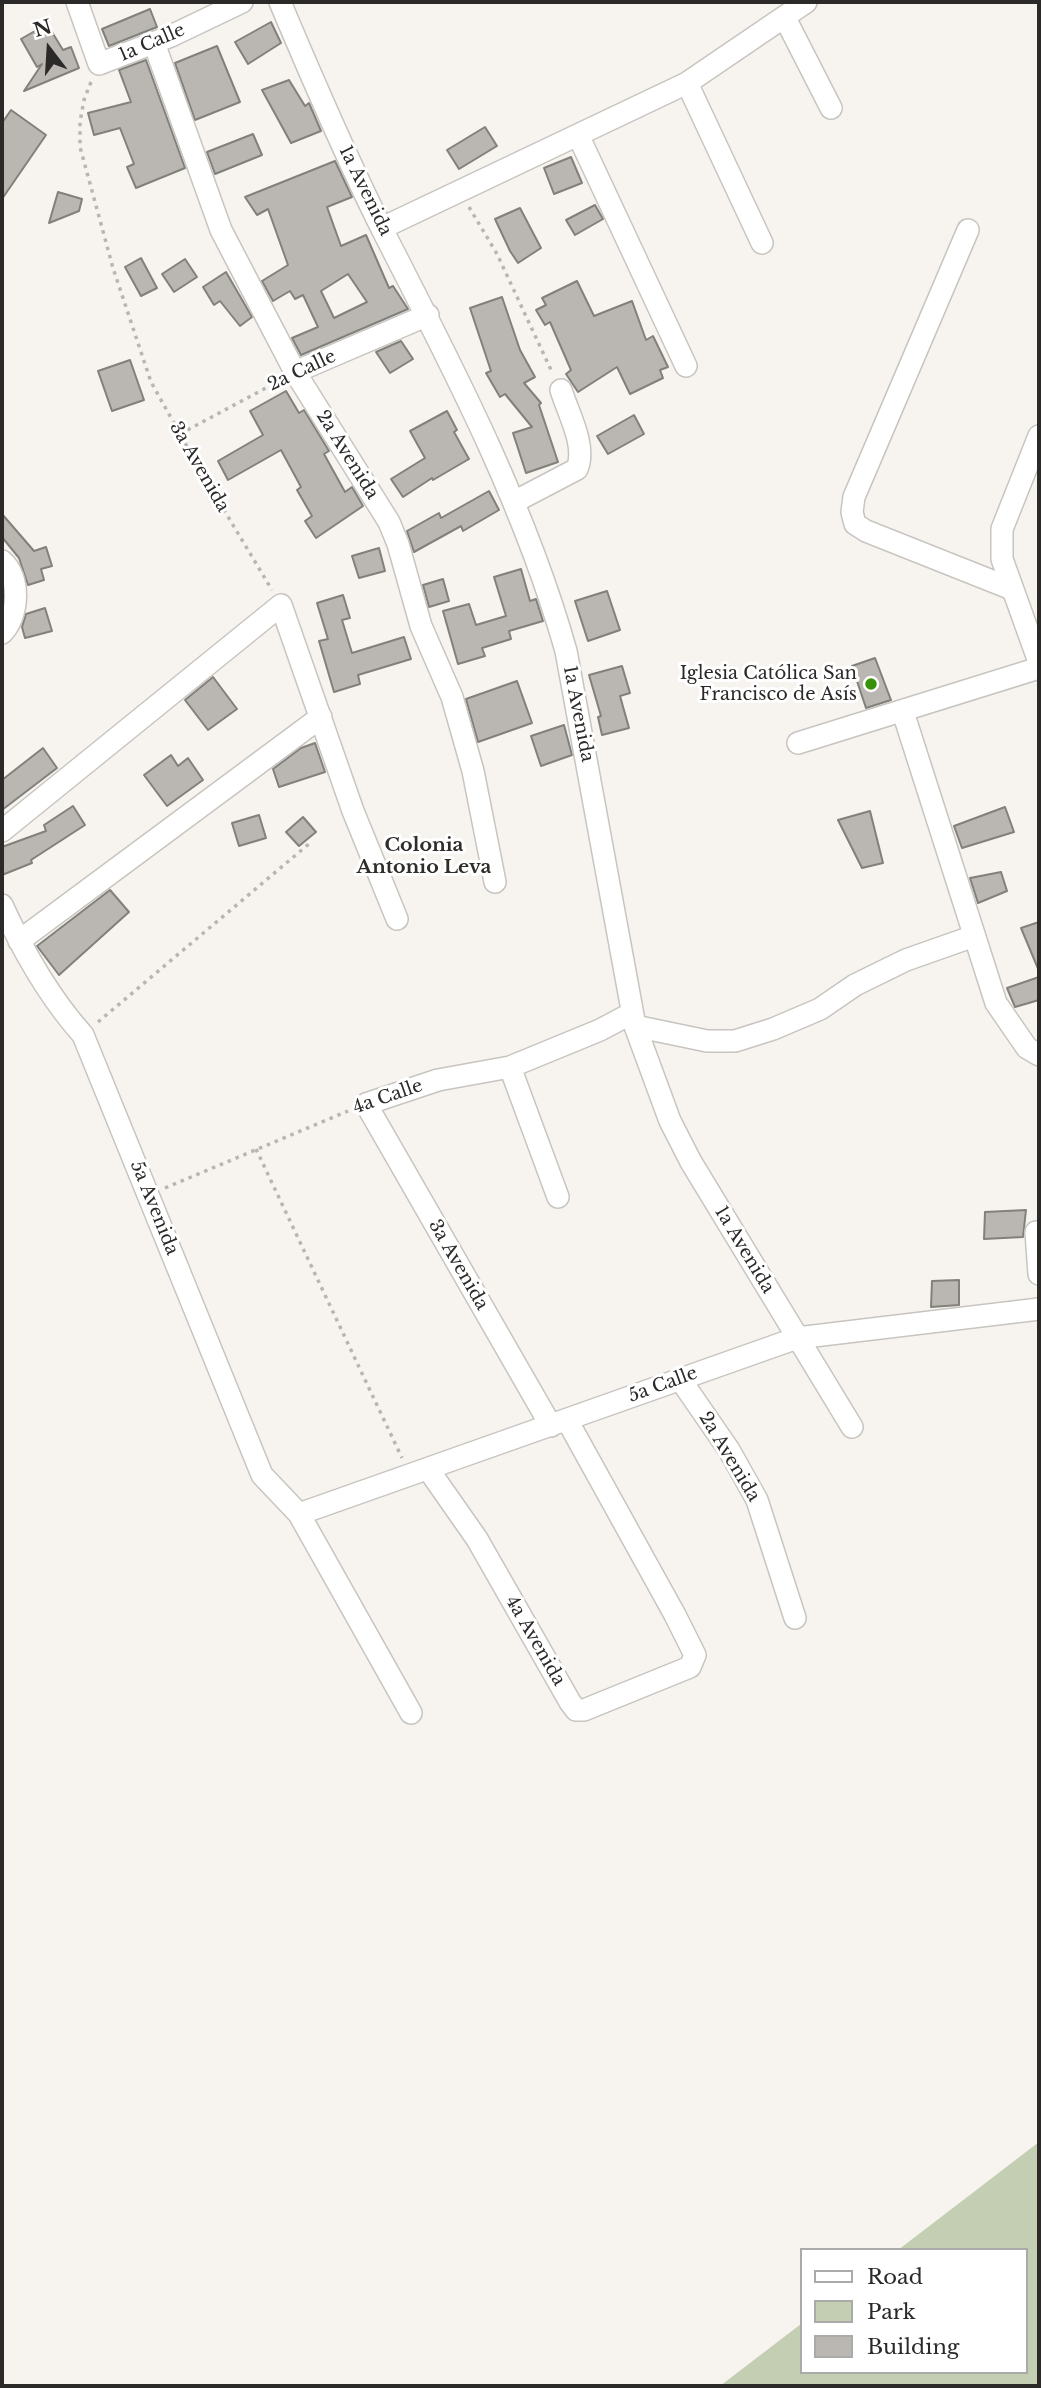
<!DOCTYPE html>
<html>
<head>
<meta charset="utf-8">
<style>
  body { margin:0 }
  #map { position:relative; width:1041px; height:2388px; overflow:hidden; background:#f7f4ef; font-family:"Libre Baskerville",serif }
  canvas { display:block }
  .frame { position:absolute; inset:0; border:4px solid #2b2a28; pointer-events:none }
  .legend { position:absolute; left:800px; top:2248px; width:228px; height:126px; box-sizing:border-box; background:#fff; border:2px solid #aaaaa9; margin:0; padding:9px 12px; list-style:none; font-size:21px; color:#2b2a28 }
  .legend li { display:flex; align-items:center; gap:14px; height:35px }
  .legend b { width:35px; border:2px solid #aaaaa9 }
  .north { position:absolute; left:14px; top:14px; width:70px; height:70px; -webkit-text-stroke:5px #fff; paint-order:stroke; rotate:343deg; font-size:19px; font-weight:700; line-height:28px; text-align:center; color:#2b2a28 }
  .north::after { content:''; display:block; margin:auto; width:24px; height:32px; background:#2b2a28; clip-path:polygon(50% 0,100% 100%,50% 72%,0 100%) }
</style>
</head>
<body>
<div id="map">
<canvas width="1041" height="2388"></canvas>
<div class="frame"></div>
<ul class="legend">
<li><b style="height:9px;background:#fff"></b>Road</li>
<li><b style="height:19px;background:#c4ceb2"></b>Park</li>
<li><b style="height:19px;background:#bab7b2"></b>Building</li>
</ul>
<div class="north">N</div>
</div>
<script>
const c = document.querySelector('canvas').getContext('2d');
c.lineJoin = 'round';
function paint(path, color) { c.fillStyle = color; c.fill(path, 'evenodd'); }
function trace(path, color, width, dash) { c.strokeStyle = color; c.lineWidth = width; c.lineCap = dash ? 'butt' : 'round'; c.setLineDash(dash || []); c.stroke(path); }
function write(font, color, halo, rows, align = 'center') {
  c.font = font + ' "Libre Baskerville",serif'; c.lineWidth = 6; c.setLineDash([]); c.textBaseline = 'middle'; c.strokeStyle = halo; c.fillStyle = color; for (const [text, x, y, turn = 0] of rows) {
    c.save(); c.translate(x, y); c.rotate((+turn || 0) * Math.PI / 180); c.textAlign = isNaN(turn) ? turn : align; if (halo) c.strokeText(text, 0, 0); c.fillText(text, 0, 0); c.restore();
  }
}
paint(new Path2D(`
  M 1039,2142 L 1039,2386 L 720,2386 L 801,2324 L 801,2372 L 1025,2372 L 1025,2250 L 898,2250 Z`), '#c4ceb2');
const building = new Path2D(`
  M 150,9 L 157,27 L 109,46 L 102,29 Z
  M 271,22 L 281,43 L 248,64 L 235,42 Z
  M 47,24 L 63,50 L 71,47 L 79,68 L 24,91 L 42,64 L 37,67 L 21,39 Z
  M 217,46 L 240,102 L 195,120 L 175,63 Z
  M 146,60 L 185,168 L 136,188 L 127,167 L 134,164 L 120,128 L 94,135 L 88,113 L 131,102 L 119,70 Z
  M 289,80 L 305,106 L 309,103 L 321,131 L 291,143 L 262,90 Z
  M 11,110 L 46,135 L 2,199 L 2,123 Z
  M 485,127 L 497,146 L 459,169 L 447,150 Z
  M 253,134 L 262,155 L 215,174 L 207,152 Z
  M 571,157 L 582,183 L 554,194 L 544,168 Z
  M 335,161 L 352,197 L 327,207 L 341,246 L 366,235 L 389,288 L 393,286 L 408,309 L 301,355 L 292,338 L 318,327 L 303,295 L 295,299 L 290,291 L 273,301 L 262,281 L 288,265 L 268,209 L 257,215 L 245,197 ZM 348,274 L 367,302 L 334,318 L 321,291 Z
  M 58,192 L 82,199 L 79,211 L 49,223 Z
  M 595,205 L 603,219 L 575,235 L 566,220 Z
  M 520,208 L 541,248 L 518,263 L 510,251 L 495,219 Z
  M 141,258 L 157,288 L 141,296 L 125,267 Z
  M 185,259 L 197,277 L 174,292 L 162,274 Z
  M 226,272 L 252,317 L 240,326 L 220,301 L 214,305 L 203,287 Z
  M 577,281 L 594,316 L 632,301 L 646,340 L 653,336 L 668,367 L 660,370 L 663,378 L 630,394 L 617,367 L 578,392 L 566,374 L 571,370 L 550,322 L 545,325 L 536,310 L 546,305 L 542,298 Z
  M 502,297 L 520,350 L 535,377 L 524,383 L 541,403 L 539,405 L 558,462 L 526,473 L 513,433 L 532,427 L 505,394 L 500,397 L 486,373 L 491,371 L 470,308 Z
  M 401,341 L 413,359 L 390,373 L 376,352 Z
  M 130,360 L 144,400 L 112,411 L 98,371 Z
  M 286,391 L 299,413 L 304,410 L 329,451 L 324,454 L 345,492 L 352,487 L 363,506 L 316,538 L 305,521 L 312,516 L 297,490 L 301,487 L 281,450 L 228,480 L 218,461 L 263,435 L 250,411 Z
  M 447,411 L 457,430 L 454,432 L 469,459 L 433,480 L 432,478 L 403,497 L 391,479 L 425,458 L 410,431 Z
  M 634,415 L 644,434 L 608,454 L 597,436 Z
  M 489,491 L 499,510 L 463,531 L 461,526 L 414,552 L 407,531 L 439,513 L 441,518 Z
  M 2,514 L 34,551 L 46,547 L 52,566 L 41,569 L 44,580 L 28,585 L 19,558 L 2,537 Z
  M 379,548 L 385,571 L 359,578 L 352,556 Z
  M 521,569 L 530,601 L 536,599 L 543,621 L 509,631 L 511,639 L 482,648 L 485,656 L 458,664 L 443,611 L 469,604 L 476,625 L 506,616 L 494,577 Z
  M 443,579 L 449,601 L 429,607 L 423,585 Z
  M 607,591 L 620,630 L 588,641 L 575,601 Z
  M 343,595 L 350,618 L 342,620 L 352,653 L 404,637 L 411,659 L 358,675 L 360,684 L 334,692 L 319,641 L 328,639 L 317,603 Z
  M 45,608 L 52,631 L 25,638 L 22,627 L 26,614 Z
  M 875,658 L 891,700 L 866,708 L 852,666 Z
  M 622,666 L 630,693 L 620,696 L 629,728 L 602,735 L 598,717 L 601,716 L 589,675 Z
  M 213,677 L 237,709 L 208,730 L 185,700 Z
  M 517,681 L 532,723 L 478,742 L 466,699 Z
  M 564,725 L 572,755 L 541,766 L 531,736 Z
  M 315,743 L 325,772 L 279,787 L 273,769 L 301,748 Z
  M 43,748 L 57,768 L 2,810 L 2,780 Z
  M 171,755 L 178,766 L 188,758 L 203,780 L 167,806 L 144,775 Z
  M 73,806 L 85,825 L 31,860 L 32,863 L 2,875 L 2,847 L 46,831 L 44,825 Z
  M 1005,807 L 1014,832 L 962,848 L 954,826 Z
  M 870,811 L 883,863 L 862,868 L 838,820 Z
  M 259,815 L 266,838 L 239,846 L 232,823 Z
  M 303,817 L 316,832 L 299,846 L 286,832 Z
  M 1001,872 L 1007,891 L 978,903 L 970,878 Z
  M 110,890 L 129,912 L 59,975 L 37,946 Z
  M 1039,922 L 1039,971 L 1021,928 Z
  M 1039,977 L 1039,1000 L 1015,1007 L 1007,988 Z
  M 1026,1210 L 1023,1237 L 984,1239 L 985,1212 Z
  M 959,1280 L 959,1305 L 931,1307 L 932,1281 Z`);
paint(building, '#bab7b2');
trace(building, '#82807b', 2);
const minor = new Path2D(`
  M 77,2 L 99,64 L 171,36 L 242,2
  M 280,2 C 312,78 345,155 382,229 C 452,366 524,503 566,651 L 635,1026 L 670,1121 L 691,1162 L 852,1427
  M 785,18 L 831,108
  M 154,43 L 221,230 L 295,372 L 389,522 L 398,544 L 421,626 L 452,697 L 473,771 L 495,882
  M 687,83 L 762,243
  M 578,135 L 686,366
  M 382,228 L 687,83 L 806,2
  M 968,230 L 854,497 L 852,512 L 855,524 L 866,531 L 1012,589
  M 295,372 L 428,315
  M 1039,436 L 1002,529 L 1002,559 L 1039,662
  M 514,502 L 577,469 C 587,446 568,413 561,390
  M 2,561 C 21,577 19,616 2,633
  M 903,712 L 996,1003 L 1027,1048 L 1039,1055
  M 798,743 L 1039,668
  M 2,831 L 281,605 L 353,811 L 397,919
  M 2,905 C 23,951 49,997 83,1035 L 262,1475 L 299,1514 L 411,1713
  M 19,941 L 321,717
  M 635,1026 L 707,1041 L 735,1041 L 773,1029 L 820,1009 L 855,985 L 906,960 L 974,936
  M 510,1067 L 558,1197
  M 1036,1232 L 1039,1274
  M 680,1379 L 729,1450 L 757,1500 L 795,1618
  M 551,1426 L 366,1104 L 438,1080 L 510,1067 L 600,1030 L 632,1013
  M 428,1469 L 477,1539 L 570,1702 L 576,1710 L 584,1710 L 690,1667 L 695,1655 L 675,1615 L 567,1420
  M 299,1514 L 797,1338 L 1039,1309`);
trace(minor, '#c8c5c0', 24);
trace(new Path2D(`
  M 91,82 L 84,100 L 80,122 L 80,147 L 113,268 L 151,382 L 203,475 L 272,590
  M 469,207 L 497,254 L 552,372
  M 180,434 L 277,382
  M 98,1022 L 310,843
  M 256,1149 L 402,1458
  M 165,1188 L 348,1111`), '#b8b6b2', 3.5, [3.5, 5]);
trace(minor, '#fff', 21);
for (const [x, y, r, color] of [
  [871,684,7,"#369209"]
]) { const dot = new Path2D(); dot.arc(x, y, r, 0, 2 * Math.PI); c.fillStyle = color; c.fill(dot); trace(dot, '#fff', 2.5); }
write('18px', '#2b2a28', '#fff', [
  ["1a Calle",152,43,-23],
  ["1a Avenida",365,191,64],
  ["2a Calle",302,371,-25],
  ["2a Avenida",347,455,58],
  ["3a Avenida",199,467,60],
  ["1a Avenida",578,714,79],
  ["4a Calle",388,1097,-19],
  ["5a Avenida",154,1208,68],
  ["1a Avenida",744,1250,59],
  ["3a Avenida",458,1265,60],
  ["5a Calle",663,1385,-20],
  ["2a Avenida",729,1457,59],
  ["4a Avenida",535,1641,60]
]);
write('18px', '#2b2a28', '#fff', [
  ["Iglesia Católica San",857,674],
  ["Francisco de Asís",857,695]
], 'right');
write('bold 19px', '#2f2d29', '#fff', [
  ["Colonia",424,846],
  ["Antonio Leva",424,868]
]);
</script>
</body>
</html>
